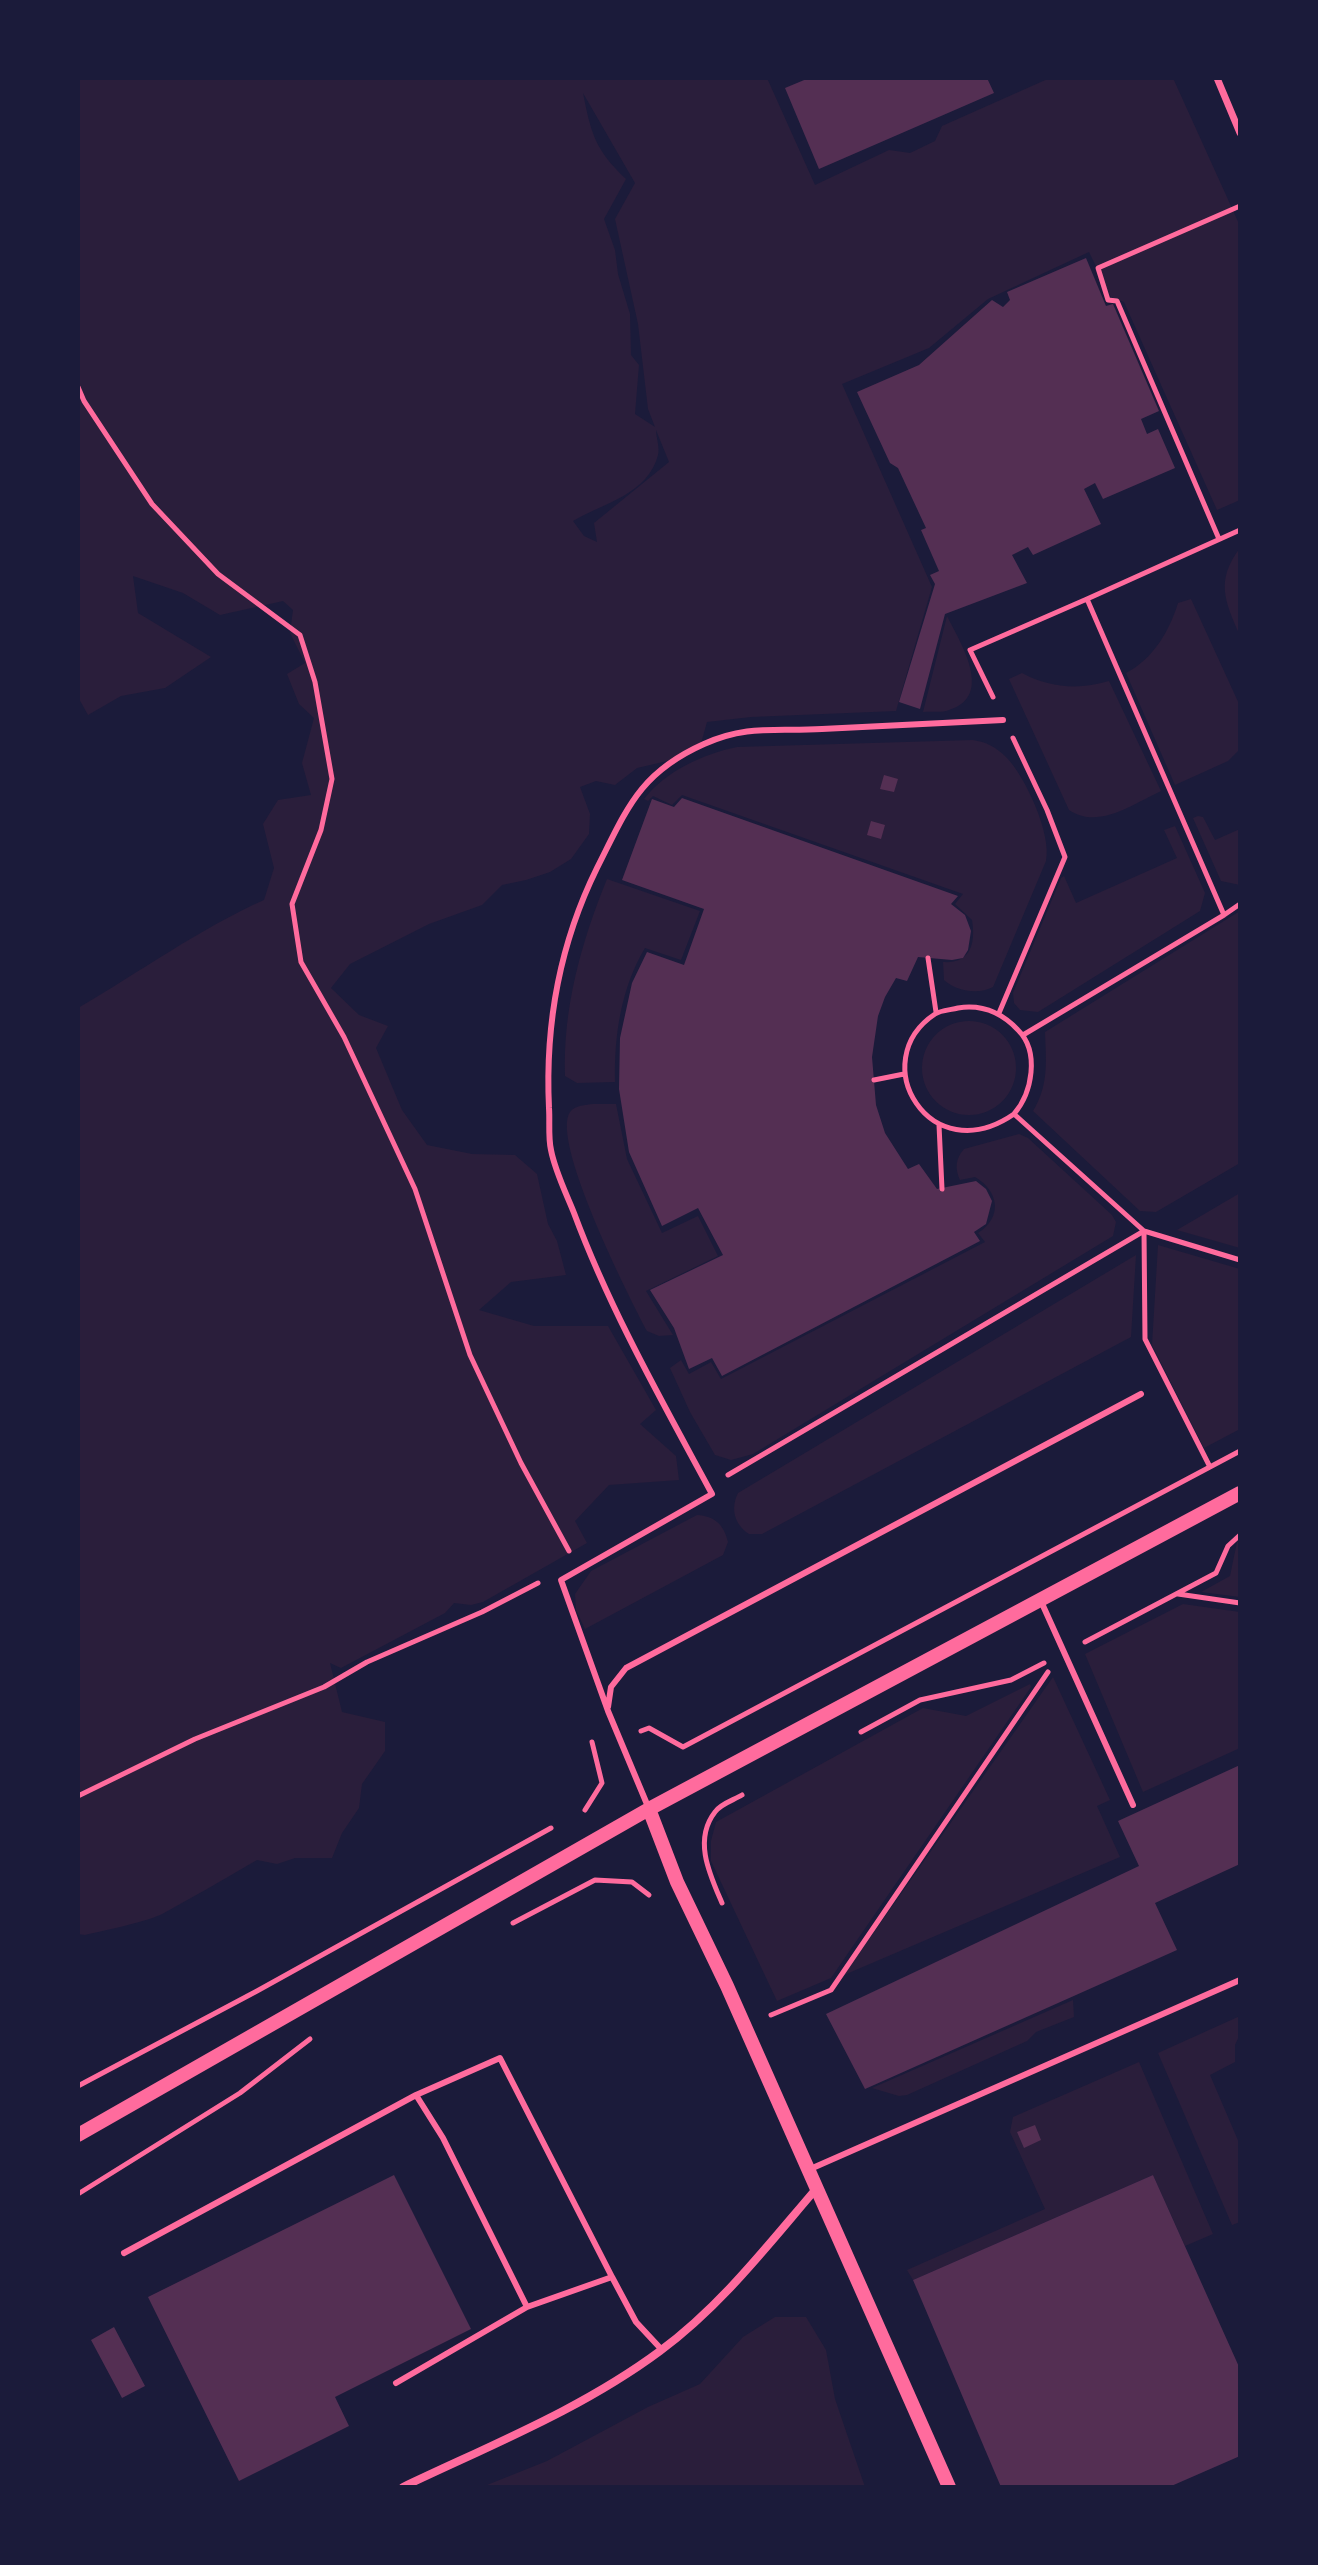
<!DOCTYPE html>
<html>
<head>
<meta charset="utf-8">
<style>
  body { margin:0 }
  #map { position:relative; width:1318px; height:2565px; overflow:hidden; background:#1b1b3a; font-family:"Asap Condensed",sans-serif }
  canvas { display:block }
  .frame { position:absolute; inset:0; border:80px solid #1b1b3a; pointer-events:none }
</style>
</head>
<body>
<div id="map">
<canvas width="1318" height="2565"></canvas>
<div class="frame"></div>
</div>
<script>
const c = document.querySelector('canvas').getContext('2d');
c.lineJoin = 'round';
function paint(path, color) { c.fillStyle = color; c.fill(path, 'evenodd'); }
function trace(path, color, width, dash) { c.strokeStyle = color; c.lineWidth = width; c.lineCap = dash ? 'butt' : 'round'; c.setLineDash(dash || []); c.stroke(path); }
paint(new Path2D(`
  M 78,78 L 767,78 L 815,185 L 889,150 L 910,153 L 935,141 L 942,126 L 1050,78 L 1173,78 L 1240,226 L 1240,500 L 1217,510 L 1124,302 L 1111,297 L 1089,252 L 988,299 L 929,348 L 842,384 L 932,587 L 896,711 L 751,717 L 707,722 L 700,747 L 676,759 L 637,768 L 615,785 L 596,781 L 580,787 L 590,814 L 589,834 L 571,859 L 550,872 L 526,880 L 502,885 L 482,905 L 429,924 L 350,964 L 331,988 L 359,1015 L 388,1026 L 376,1048 L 402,1110 L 427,1145 L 472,1154 L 515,1155 L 537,1174 L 548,1224 L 557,1241 L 566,1275 L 511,1282 L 479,1310 L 534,1326 L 608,1326 L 656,1410 L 640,1424 L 676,1456 L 679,1480 L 609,1485 L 575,1521 L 587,1543 L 483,1602 L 471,1605 L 454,1603 L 445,1613 L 341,1668 L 330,1663 L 342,1712 L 385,1722 L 385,1751 L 362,1784 L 359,1808 L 342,1833 L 332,1858 L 295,1858 L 277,1864 L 257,1860 C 226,1878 195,1896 164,1913 C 148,1922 105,1930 85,1935 L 78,1934 L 78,1008 C 140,972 199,929 264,900 L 274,868 L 263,824 L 278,800 L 311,795 L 302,763 L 314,718 L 299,704 L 287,674 L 305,663 L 290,633 L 293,610 L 283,601 L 220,615 L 183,593 L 133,576 L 138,613 L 211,657 L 165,688 L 121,696 L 88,715 L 78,697 ZM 583,93 L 635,183 L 615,219 L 638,324 L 648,409 L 655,427 L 635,414 L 639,365 L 631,355 L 630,314 L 618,274 L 615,250 L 604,219 L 626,179 C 595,150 591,133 583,93 ZM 656,430 L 669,462 L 594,523 L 597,542 L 584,536 L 573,521 C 604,503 648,494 658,455 C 660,447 656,437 656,430 Z
  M 1240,548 L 1240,636 C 1225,601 1215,581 1240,548 Z
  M 1191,599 L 1240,706 L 1240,749 L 1228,761 L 1175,785 L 1126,673 C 1153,659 1169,632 1178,603 Z
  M 947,616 C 960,642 995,696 949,710 C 942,713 931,711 923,712 Z
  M 1022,673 C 1050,688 1079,690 1109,681 L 1161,791 C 1133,804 1098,830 1069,810 L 1009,679 Z
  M 973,740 C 986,742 996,747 1006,757 C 1025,776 1052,834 1046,861 L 993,987 C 978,995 956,991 944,980 L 943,962 C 970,964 976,944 972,920 L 955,904 L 963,894 L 682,795 L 672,805 L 653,796 L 648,801 L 644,799 C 666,771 703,754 737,747 Z
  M 1198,816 L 1203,817 L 1215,840 L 1240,829 L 1240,885 L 1221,881 L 1193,818 Z
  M 1175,826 L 1205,893 L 1200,911 L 1038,1012 L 1020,1010 L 1014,1003 L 1013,993 L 1061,878 L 1064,876 L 1076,903 L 1177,858 L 1164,830 Z
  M 607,879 L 700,911 L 681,960 L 645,948 C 621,988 614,1036 615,1082 L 577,1083 L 565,1076 C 563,1007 581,943 607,879 Z
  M 1240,911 L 1240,1163 L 1156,1212 L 1140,1211 L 1033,1111 C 1049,1085 1046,1061 1045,1032 Z
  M922 1068a47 47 0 1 1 94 0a47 47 0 1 1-94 0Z
  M 593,1104 L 616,1104 L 627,1159 L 662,1233 L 698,1216 L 718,1256 L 646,1291 L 673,1335 L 659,1336 L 647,1331 C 630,1299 550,1141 570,1112 C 575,1105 586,1105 593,1104 Z
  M 1019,1134 L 1028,1138 L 1112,1215 L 1116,1222 L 1113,1236 L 753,1454 L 731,1460 L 715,1455 L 690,1412 L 670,1368 L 681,1360 L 689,1374 L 711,1362 L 721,1379 L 985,1242 L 978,1233 C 1003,1217 999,1191 975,1177 L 960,1180 C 955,1169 955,1159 964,1149 Z
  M 1240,1193 L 1240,1248 L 1177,1230 Z
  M 1158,1245 L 1240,1269 L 1240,1429 L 1204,1448 L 1152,1345 Z
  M 1136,1255 L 1131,1337 L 762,1534 L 749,1534 C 735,1525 730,1509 738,1493 Z
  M 697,1515 C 715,1516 724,1525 728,1542 L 723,1555 L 585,1629 L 576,1610 L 575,1594 L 591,1571 Z
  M 1240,1540 L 1240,1597 L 1201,1592 L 1230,1576 L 1237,1542 Z
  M 1183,1604 L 1240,1612 L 1240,1748 L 1143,1792 L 1085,1654 Z
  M 1053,1677 L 1110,1800 L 1097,1806 L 1120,1857 L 844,1975 Z
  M 1030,1684 L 1031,1687 L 831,1978 L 777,2001 L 711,1861 L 711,1841 L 716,1822 L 923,1708 L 966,1716 Z
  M 1073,2000 L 1074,2017 L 1036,2032 L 1027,2041 L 907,2095 L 899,2096 L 872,2088 Z
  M 1240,2016 L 1240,2034 L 1235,2045 L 1235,2062 L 1210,2075 L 1240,2145 L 1240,2222 L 1232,2225 L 1158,2053 Z
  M 1139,2062 L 1213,2234 L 1185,2246 L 1153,2175 L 913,2280 L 907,2270 L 1045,2209 L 1010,2132 L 1013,2117 Z
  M 775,2317 L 806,2317 L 826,2350 L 835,2399 L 865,2487 L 482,2487 L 547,2461 L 648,2407 L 700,2384 L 743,2337 Z`), '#2a1e3b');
paint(new Path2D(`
  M 809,78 L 987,78 L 994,93 L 819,169 L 785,88 Z
  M 1086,258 L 1106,306 L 1113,304 L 1159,411 L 1141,419 L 1147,434 L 1158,429 L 1175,468 L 1103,499 L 1095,483 L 1084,489 L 1101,524 L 1033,555 L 1028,547 L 1012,555 L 1027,583 L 945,614 L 920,709 L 899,702 L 935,584 L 930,575 L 939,571 L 921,530 L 926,528 L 898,468 L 890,463 L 857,392 L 919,365 L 992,300 L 1003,307 L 1010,300 L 1007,292 Z
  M 884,775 L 898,779 L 894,792 L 880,789 Z
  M 682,798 L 958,896 L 951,904 L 965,915 L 971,931 L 968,950 L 963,958 L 952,960 L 918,957 L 907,981 L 896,978 L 885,997 L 878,1016 L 872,1057 L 876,1105 L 885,1133 L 908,1169 L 919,1164 L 937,1189 L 976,1181 L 986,1189 L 992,1201 L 986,1224 L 974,1232 L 980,1241 L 722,1376 L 712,1358 L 689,1369 L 674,1328 L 650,1290 L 723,1255 L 698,1208 L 662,1226 L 629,1152 L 619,1089 L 620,1038 L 632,983 L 647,952 L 684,965 L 704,909 L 622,880 L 652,799 L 674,807 Z
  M 871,821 L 885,825 L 881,839 L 867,835 Z
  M 1240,1765 L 1240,1864 L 1155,1903 L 1177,1950 L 865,2089 L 826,2014 L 1139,1866 L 1118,1821 Z
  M 1035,2125 L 1041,2140 L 1024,2148 L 1017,2132 Z
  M 394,2175 L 471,2329 L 335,2397 L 349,2426 L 239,2481 L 148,2297 Z
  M 1153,2175 L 1240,2369 L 1240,2456 L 1169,2487 L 1001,2487 L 913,2280 Z
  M 114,2327 L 145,2386 L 122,2398 L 91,2340 Z`), '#542f53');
trace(new Path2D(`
  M 78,387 L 84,401 L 152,504 L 218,574 L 300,635 L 315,682 L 332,779 L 321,830 L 292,904 L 301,962 L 344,1037 L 415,1189 L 470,1355 L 521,1463 L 569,1551
  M 1219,539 L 1117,301 L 1108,300 L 1098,268 L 1240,206
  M 993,697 L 970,650 L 1087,599
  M 1224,915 L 1240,904
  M 928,958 L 936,1012
  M 999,1013 L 1065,857 L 1047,810 L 1013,738
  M 1023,1035 L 1224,915 L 1087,599 L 1240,530
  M 874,1080 L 904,1074
  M 1014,1114 C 1032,1093 1040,1052 1018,1030 C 1002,1013 983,1004 958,1008 C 951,1010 941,1010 935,1014 C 864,1061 930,1172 1014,1114 L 1144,1231 L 1145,1339 L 1210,1467
  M 939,1125 L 942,1189
  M 728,1475 L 1144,1231 L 1240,1260
  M 1178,1594 L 1240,1603
  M 1085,1642 L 1216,1573 L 1228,1546 L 1240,1535
  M 641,1731 L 649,1728 L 683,1747 L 1240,1451
  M 861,1732 L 920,1700 L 1011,1680 L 1044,1663
  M 78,1796 L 195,1739 L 324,1687 L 367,1662 L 482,1612 L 538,1583
  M 585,1810 L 602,1783 L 592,1742
  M 722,1903 C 710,1875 693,1840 715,1812 C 720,1804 734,1800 742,1795
  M 513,1923 L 595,1880 L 632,1882 L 649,1895
  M 771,2015 L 831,1990 L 1048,1672
  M 78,2086 L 257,1991 L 551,1828
  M 78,2194 L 240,2093 L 310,2039`), '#ff6b9d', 5);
trace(new Path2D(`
  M 1040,1599 L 1133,1805
  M 608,1707 L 611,1687 L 626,1668 L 1141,1394
  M 649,1809 L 608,1711 L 561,1580 L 712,1494 C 663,1403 610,1310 574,1213 C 566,1193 555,1171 551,1150 C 548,1137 550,1122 549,1108 C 545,1025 560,943 597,868 C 627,809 639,773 704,744 C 748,724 777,732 822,729 C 883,726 943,723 1003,720
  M 416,2095 L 443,2138 L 527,2307
  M 808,2170 L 1240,1980
  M 124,2253 L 416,2095 L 500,2058 L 612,2277
  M 396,2383 L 527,2307 L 612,2277 L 636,2322 L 662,2350`), '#ff6b9d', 6);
trace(new Path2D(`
  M 1217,78 L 1240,133`), '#ff6b9d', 7);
trace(new Path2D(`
  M 403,2487 C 491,2445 582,2409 660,2351 C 721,2306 767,2246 816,2189`), '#ff6b9d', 8);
trace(new Path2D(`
  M 649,1809 L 677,1882 L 727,1986 L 949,2487
  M 78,2135 L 649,1809 L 1240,1493`), '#ff6b9d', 14);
</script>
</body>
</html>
